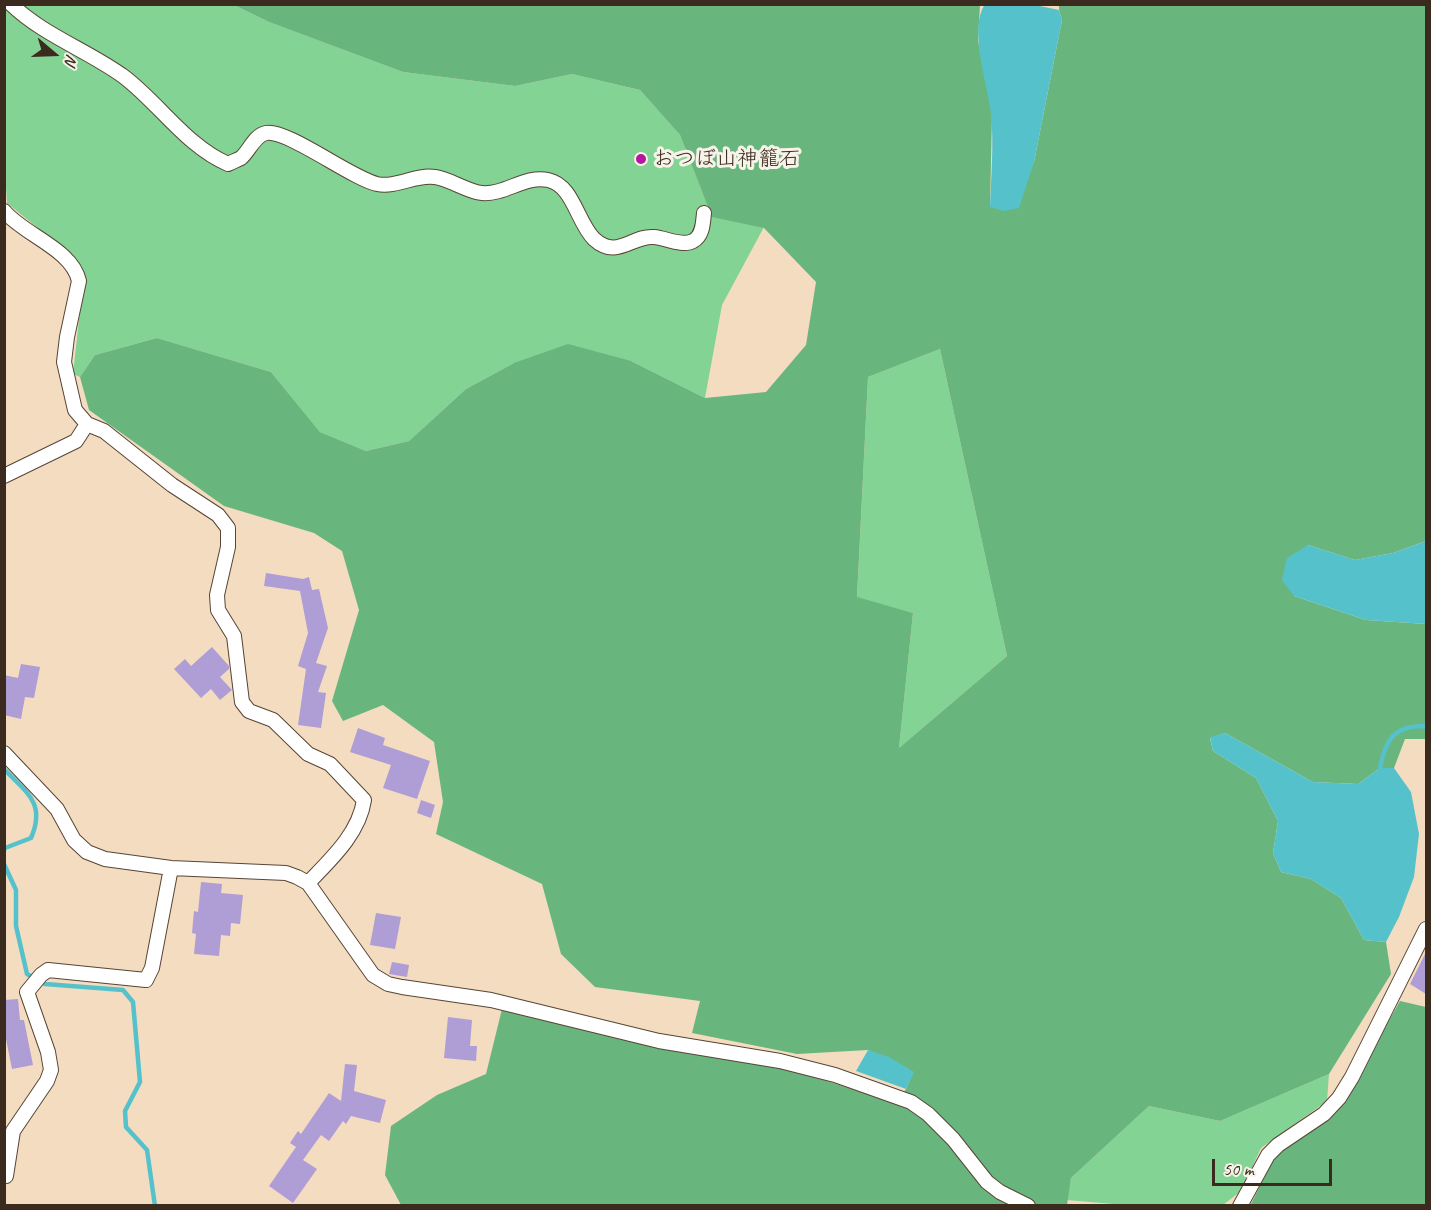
<!DOCTYPE html>
<html>
<head>
<meta charset="utf-8">
<style>
  body { margin:0 }
  #map { position:relative; width:1431px; height:1210px; overflow:hidden; background:#f4dcc0; font-family:Caveat,sans-serif }
  canvas { display:block }
  .frame { position:absolute; inset:0; border:6px solid #3b2a1e; pointer-events:none }
  .north { position:absolute; left:24px; top:24px; width:60px; height:60px; -webkit-text-stroke:4px #f7f3e8; paint-order:stroke; rotate:109deg; font-size:16px; font-weight:700; line-height:24px; text-align:center; color:#3b2a1e }
  .north::after { content:''; display:block; margin:auto; width:21px; height:27px; background:#3b2a1e; clip-path:polygon(50% 0,100% 100%,50% 72%,0 100%) }
  .scale { position:absolute; left:1212px; top:1159px; width:120px; height:27px; box-sizing:border-box; border:3px solid #3b2a1e; border-top:0; padding-left:8px; font-size:18px; line-height:21px; white-space:nowrap; color:#3b2a1e; -webkit-text-stroke:4px #f7f3e8; paint-order:stroke }
</style>
</head>
<body>
<div id="map">
<canvas width="1431" height="1210"></canvas>
<div class="frame"></div>
<div class="north">N</div>
<div class="scale">50 m</div>
</div>
<script>
const c = document.querySelector('canvas').getContext('2d');
c.lineJoin = 'round';
function paint(path, color) { c.fillStyle = color; c.fill(path, 'evenodd'); }
function trace(path, color, width, dash) { c.strokeStyle = color; c.lineWidth = width; c.lineCap = dash ? 'butt' : 'round'; c.setLineDash(dash || []); c.stroke(path); }
function write(font, color, halo, rows, align = 'center') {
  c.font = font + ' Caveat,"Klee One",sans-serif'; c.lineWidth = 6; c.setLineDash([]); c.textBaseline = 'middle'; c.strokeStyle = halo; c.fillStyle = color; for (const [text, x, y, turn = 0] of rows) {
    c.save(); c.translate(x, y); c.rotate((+turn || 0) * Math.PI / 180); c.textAlign = isNaN(turn) ? turn : align; if (halo) c.strokeText(text, 0, 0); c.fillText(text, 0, 0); c.restore();
  }
}
paint(new Path2D(`
  M 4,5 L 234,5 L 269,22 L 403,72 L 515,86 L 572,74 L 640,90 L 680,135 L 712,216 L 764,227 L 722,305 L 705,398 L 631,361 L 514,363 L 466,389 L 409,441 L 366,451 L 320,432 L 271,372 L 157,338 L 95,355 L 80,377 L 73,374 L 84,274 L 77,260 L 7,203 L 4,153 Z
  M 940,349 L 1007,656 L 899,748 L 913,613 L 857,598 L 868,377 Z
  M 1329,1074 L 1327,1101 L 1261,1148 L 1241,1191 L 1223,1205 L 1136,1206 L 1067,1200 L 1071,1178 L 1149,1106 L 1220,1121 Z`), '#82d394');
paint(new Path2D(`
  M 234,5 L 980,5 L 978,40 L 992,115 L 990,207 L 1034,162 L 1062,20 L 1059,10 L 1059,5 L 1426,5 L 1426,541 L 1393,553 L 1355,560 L 1308,545 L 1294,596 L 1366,620 L 1426,624 L 1426,739 L 1405,739 L 1394,768 L 1380,768 L 1358,784 L 1313,782 L 1225,733 L 1210,738 L 1213,751 L 1256,778 L 1278,821 L 1273,853 L 1281,872 L 1311,879 L 1341,898 L 1364,940 L 1386,942 L 1391,974 L 1329,1074 L 1220,1121 L 1149,1106 L 1071,1178 L 1067,1205 L 401,1205 L 385,1175 L 391,1126 L 437,1095 L 486,1074 L 502,1009 L 780,1066 L 896,1103 L 906,1089 L 913,1073 L 868,1050 L 797,1054 L 692,1033 L 700,1001 L 595,987 L 561,954 L 542,884 L 436,834 L 443,802 L 434,742 L 383,705 L 343,721 L 332,701 L 359,610 L 342,551 L 314,533 L 224,506 L 89,410 L 80,377 L 95,355 L 157,338 L 271,372 L 320,432 L 366,451 L 409,441 L 466,389 L 514,363 L 568,344 L 631,361 L 705,398 L 766,392 L 806,345 L 816,282 L 764,228 L 712,217 L 680,135 L 640,90 L 572,74 L 515,86 L 403,72 L 269,22 ZM 940,349 L 1007,656 L 899,748 L 913,613 L 857,597 L 868,377 Z
  M 1400,1001 L 1426,1007 L 1426,1205 L 1250,1206 L 1274,1158 L 1339,1109 Z`), '#69b57e');
paint(new Path2D(`
  M 985,4 L 1035,5 L 1059,10 L 1062,20 L 1034,162 L 1019,208 L 1004,211 L 990,207 C 991,177 994,144 991,114 C 988,85 968,29 985,4 Z
  M 1426,541 L 1426,624 L 1366,620 L 1294,596 L 1282,580 L 1287,558 L 1308,545 L 1355,560 L 1393,553 Z
  M 1225,733 L 1313,782 L 1358,784 L 1380,768 L 1394,768 L 1411,792 L 1419,834 L 1414,877 L 1399,917 L 1386,942 L 1364,940 L 1341,898 L 1311,879 L 1281,872 L 1273,853 L 1278,821 L 1256,778 L 1213,751 L 1210,737 Z
  M 868,1050 L 889,1057 L 914,1072 L 906,1089 L 856,1071 Z`), '#55c2cb');
trace(new Path2D(`
  M 1380,768 C 1386,738 1395,725 1426,726
  M 4,769 C 27,793 46,803 31,838 L 5,848 L 4,850
  M 4,864 L 16,890 L 16,926 L 27,974 L 45,984 L 123,990 L 133,1002 L 140,1082 L 125,1111 L 126,1127 L 147,1150 L 155,1206`), '#55c2cb', 4.5);
paint(new Path2D(`
  M 266,573 L 303,579 L 309,577 L 312,590 L 319,589 L 328,628 L 316,663 L 327,666 L 318,692 L 326,693 L 321,728 L 298,725 L 306,669 L 298,666 L 308,633 L 300,591 L 264,586 Z
  M 212,647 L 229,666 L 229,669 L 220,677 L 232,690 L 220,700 L 211,689 L 201,698 L 174,669 L 185,659 L 191,666 Z
  M 21,664 L 40,667 L 34,698 L 25,697 L 21,719 L 4,715 L 4,675 L 18,678 Z
  M 358,728 L 385,738 L 383,745 L 430,761 L 417,799 L 383,788 L 391,765 L 350,752 Z
  M 421,800 L 435,805 L 431,818 L 417,813 Z
  M 201,882 L 222,884 L 221,893 L 243,895 L 240,924 L 231,923 L 230,936 L 221,935 L 219,956 L 194,954 L 196,934 L 192,933 L 194,911 L 198,912 Z
  M 376,913 L 401,917 L 395,949 L 370,945 Z
  M 1426,952 L 1426,994 L 1410,984 Z
  M 392,962 L 409,965 L 407,977 L 389,974 Z
  M 18,999 L 20,1020 L 24,1020 L 33,1065 L 12,1069 L 4,1029 L 4,1000 Z
  M 448,1017 L 472,1020 L 470,1046 L 477,1046 L 476,1061 L 444,1058 Z
  M 345,1064 L 357,1065 L 354,1091 L 386,1100 L 380,1123 L 351,1116 L 346,1124 L 343,1121 L 329,1141 L 321,1135 L 303,1160 L 317,1169 L 293,1203 L 269,1186 L 296,1147 L 290,1143 L 298,1131 L 301,1134 L 329,1093 L 341,1101 Z`), '#af9dd6');
const minor = new Path2D(`
  M 11,4 C 43,35 87,50 123,76 C 159,103 186,146 228,164 C 232,162 237,160 241,158 C 249,151 255,135 266,133 C 287,129 351,178 377,184 C 397,188 415,174 435,177 C 450,179 468,192 482,193 C 505,195 525,175 548,180 C 573,185 577,222 594,239 C 617,260 632,235 654,237 C 666,238 682,247 693,241 C 703,236 703,222 704,213
  M 4,211 C 24,235 72,249 79,281 L 67,337 L 64,362 L 75,410 L 87,424 L 104,431 L 172,485 L 218,515 L 228,528 L 228,547 L 217,595 L 218,610 L 234,636 L 242,702 L 249,711 L 273,720 L 308,754 L 330,764 L 364,800 C 359,834 330,860 308,883
  M 4,476 L 76,441 L 87,424
  M 4,753 L 57,809 L 74,840 L 87,852 L 105,859 L 171,868 L 286,873 L 297,877 L 308,883 L 373,975 L 388,984 L 402,987 L 491,1000 L 659,1041 L 780,1061 L 835,1075 L 911,1102 L 928,1114 L 953,1139 L 987,1182 L 1000,1192 L 1028,1206
  M 6,1176 L 13,1131 L 47,1081 L 51,1070 L 48,1052 L 27,992 L 41,975 L 48,970 L 146,980 L 152,968 L 171,868
  M 1240,1206 L 1268,1155 L 1278,1145 L 1324,1114 L 1339,1098 L 1352,1077 L 1426,929`);
trace(minor, '#574536', 16);
trace(minor, '#fff', 14);
for (const [x, y, r, color] of [
  [641,159,6,"#b5179e"]
]) { const dot = new Path2D(); dot.arc(x, y, r, 0, 2 * Math.PI); c.fillStyle = color; c.fill(dot); trace(dot, '#f7f3e8', 2); }
write('21px', '#3b2a1e', '#f7f3e8', [
  ["おつぼ山神籠石",653,159]
], 'left');
</script>
</body>
</html>
